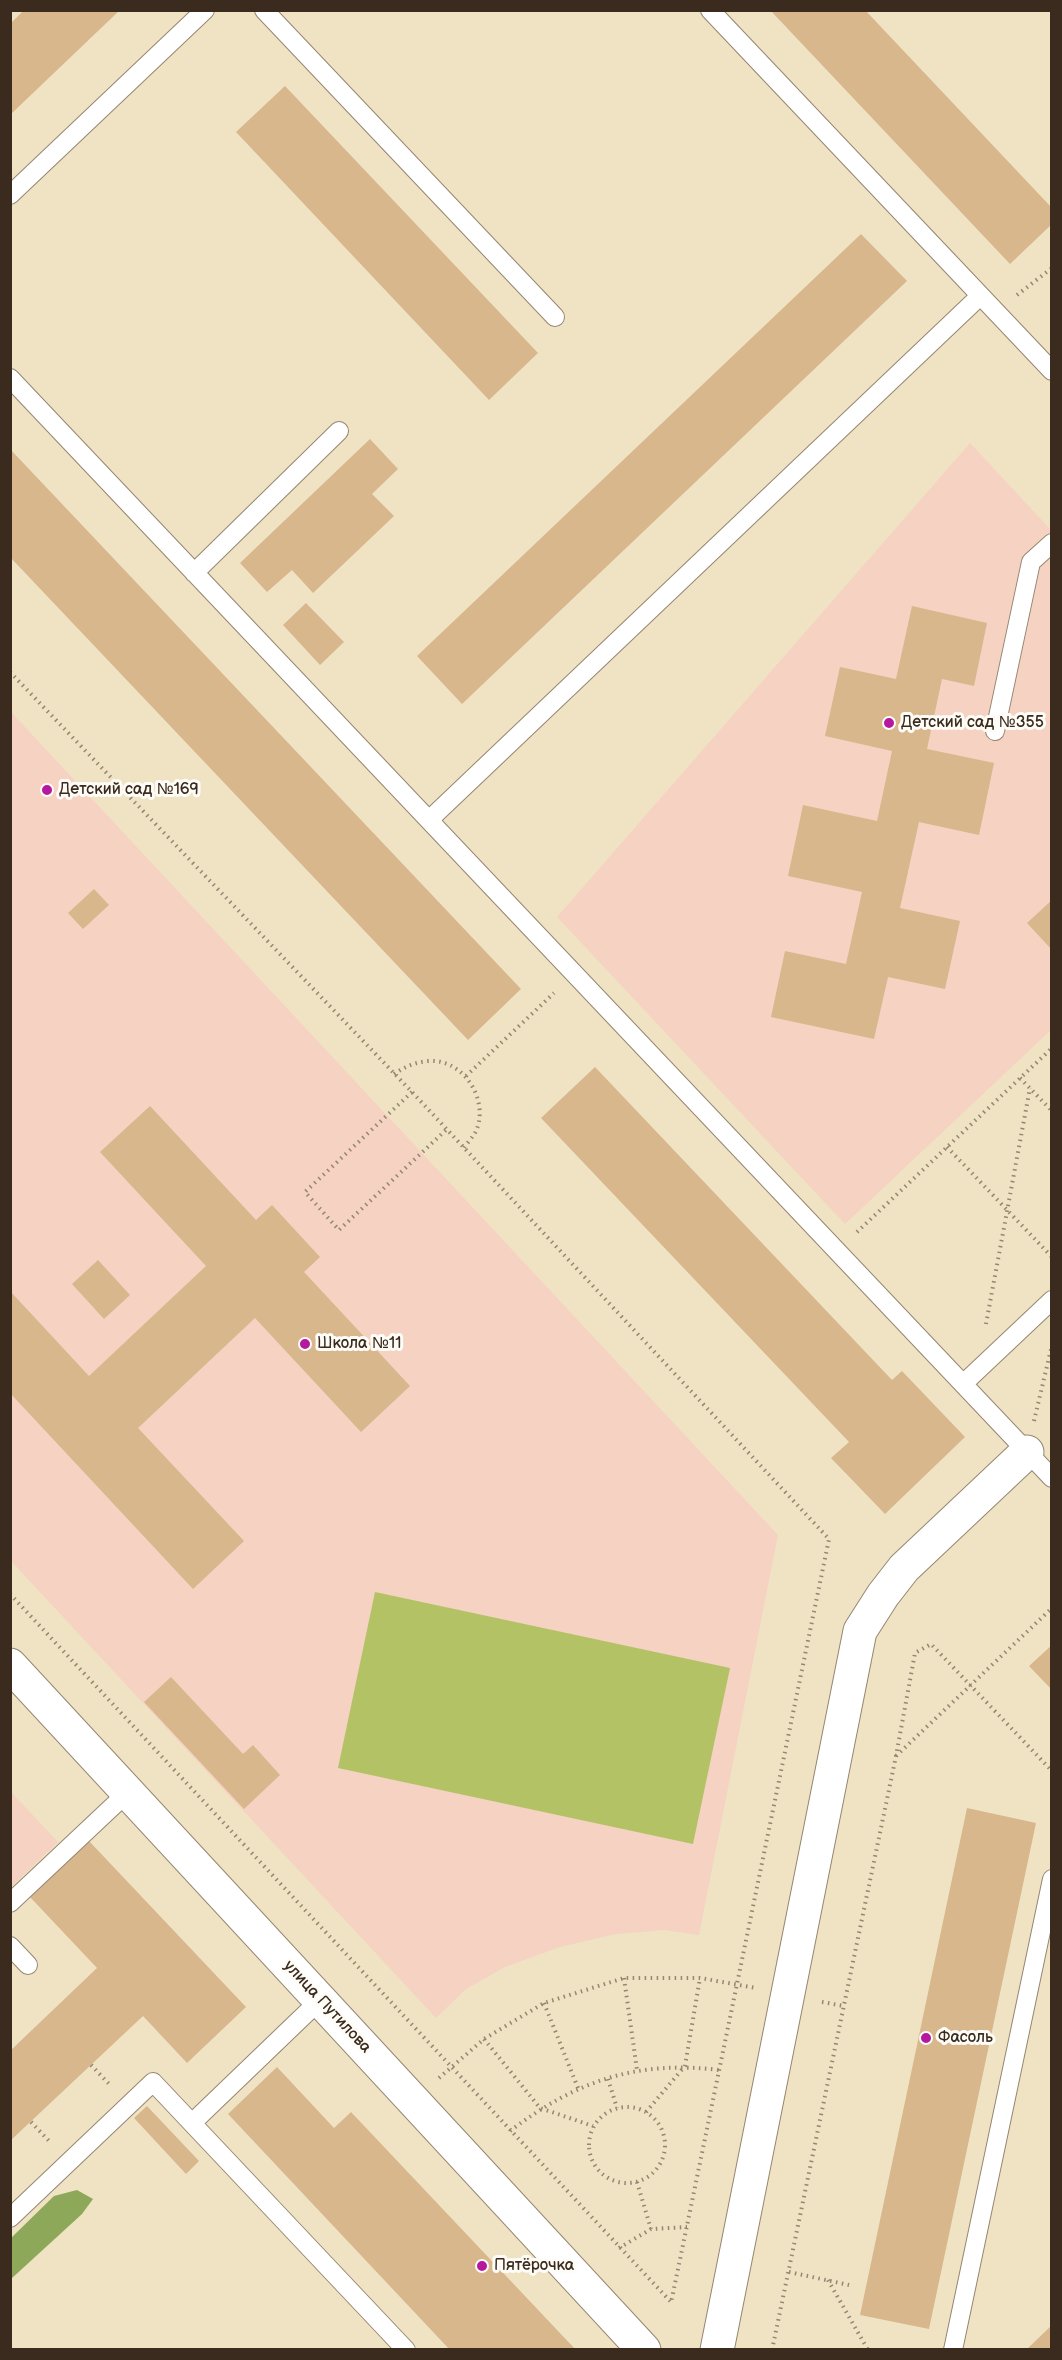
<!DOCTYPE html>
<html>
<head>
<meta charset="utf-8">
<style>
  body { margin:0 }
  #map { position:relative; width:1062px; height:2360px; overflow:hidden; background:#efe3c4; font-family:"Balsamiq Sans",sans-serif }
  canvas { display:block }
  .frame { position:absolute; inset:0; border:12px solid #3b2a1e; pointer-events:none }
</style>
</head>
<body>
<div id="map">
<canvas width="1062" height="2360"></canvas>
<div class="frame"></div>
</div>
<script>
const c = document.querySelector('canvas').getContext('2d');
c.lineJoin = 'round';
function paint(path, color) { c.fillStyle = color; c.fill(path, 'evenodd'); }
function trace(path, color, width, dash) { c.strokeStyle = color; c.lineWidth = width; c.lineCap = dash ? 'butt' : 'round'; c.setLineDash(dash || []); c.stroke(path); }
function write(font, color, halo, rows, align = 'center') {
  c.font = font + ' "Balsamiq Sans",sans-serif'; c.lineWidth = 6; c.setLineDash([]); c.textBaseline = 'middle'; c.strokeStyle = halo; c.fillStyle = color; for (const [text, x, y, turn = 0] of rows) {
    c.save(); c.translate(x, y); c.rotate((+turn || 0) * Math.PI / 180); c.textAlign = isNaN(turn) ? turn : align; if (halo) c.strokeText(text, 0, 0); c.fillText(text, 0, 0); c.restore();
  }
}
paint(new Path2D(`
  M 970,443 L 1051,530 L 1051,1030 L 845,1224 L 557,917 Z
  M 11,712 L 778,1535 L 699,1935 L 664,1930 L 616,1934 L 560,1947 L 505,1967 L 466,1989 L 436,2018 L 11,1561 Z
  M 11,1792 L 58,1842 L 11,1887 Z`), '#f5d2c2');
paint(new Path2D(`
  M 375,1592 L 730,1668 L 693,1844 L 338,1768 Z`), '#b3c264');
paint(new Path2D(`
  M 77,2190 L 93,2199 L 82,2214 L 11,2279 L 11,2238 L 54,2196 Z`), '#8ea85a');
paint(new Path2D(`
  M 24,10 L 120,10 L 10,115 L 10,24 Z
  M 770,10 L 865,10 L 1052,208 L 1052,224 L 1010,264 Z
  M 285,86 L 538,353 L 489,400 L 236,132 Z
  M 861,234 L 907,281 L 462,704 L 417,656 Z
  M 370,439 L 398,469 L 372,494 L 394,516 L 313,593 L 292,570 L 267,592 L 240,563 Z
  M 10,449 L 521,989 L 468,1040 L 10,557 Z
  M 306,603 L 344,642 L 320,665 L 283,625 Z
  M 912,606 L 987,623 L 974,686 L 942,679 L 927,749 L 994,763 L 979,835 L 919,822 L 900,908 L 960,921 L 945,989 L 888,977 L 874,1039 L 771,1017 L 785,951 L 846,964 L 862,892 L 788,876 L 803,805 L 877,821 L 892,751 L 825,736 L 840,667 L 896,679 Z
  M 94,889 L 109,905 L 83,929 L 68,913 Z
  M 1052,900 L 1052,950 L 1027,923 Z
  M 595,1067 L 892,1380 L 902,1371 L 965,1437 L 885,1514 L 831,1458 L 849,1442 L 541,1118 Z
  M 150,1106 L 256,1220 L 272,1205 L 320,1257 L 304,1272 L 410,1386 L 361,1432 L 255,1318 L 138,1428 L 244,1541 L 193,1589 L 10,1393 L 10,1291 L 89,1376 L 206,1266 L 100,1152 Z
  M 98,1260 L 130,1295 L 104,1319 L 72,1284 Z
  M 1052,1645 L 1052,1690 L 1029,1666 Z
  M 171,1677 L 243,1754 L 253,1745 L 280,1775 L 244,1809 L 144,1702 Z
  M 967,1808 L 1036,1823 L 929,2329 L 860,2315 Z
  M 89,1841 L 246,2007 L 187,2063 L 143,2016 L 10,2141 L 10,2051 L 97,1968 L 30,1897 Z
  M 277,2067 L 334,2128 L 351,2112 L 576,2350 L 450,2350 L 228,2114 Z
  M 147,2106 L 199,2161 L 186,2174 L 134,2118 Z
  M 1052,2325 L 1052,2350 L 1026,2350 Z`), '#d8b78c');
const service = new Path2D(`
  M 264,10 L 555,317
  M 710,10 L 1052,371
  M 10,195 L 205,10
  M 10,378 L 1052,1478
  M 194,573 L 339,431
  M 995,731 L 1031,562 L 1052,543
  M 429,820 L 980,296
  M 963,1384 L 1052,1300
  M 10,1903 L 128,1792
  M 10,1946 L 28,1965
  M 192,2123 L 320,2000
  M 10,2218 L 153,2082 L 406,2350
  M 953,2350 L 1052,1879`);
const minor = new Path2D(`
  M 10,1665 L 644,2350
  M 717,2350 L 860,1631 L 883,1595 L 904,1568 L 1027,1452`);
trace(service, '#958671', 20);
trace(minor, '#958671', 35);
trace(new Path2D(`
  M 1017,295 L 1052,268
  M 10,672 L 412,1092 L 829,1539 L 671,2303
  M 394,1074 C 405,1067 415,1062 428,1061 C 464,1058 491,1102 475,1133 C 472,1138 467,1143 464,1148
  M 466,1076 L 554,993
  M 1020,1078 L 1052,1111
  M 412,1092 L 305,1192 L 339,1230 L 446,1130
  M 947,1147 L 1052,1257
  M 857,1232 L 1052,1048
  M 986,1324 L 1030,1088
  M 1034,1421 L 1052,1345
  M 10,1594 L 671,2302
  M 896,1756 L 1052,1608
  M 624,1978 L 637,2070
  M 822,2002 L 844,2006
  M 544,2003 L 578,2088
  M 484,2039 L 540,2108 L 593,2126
  M 91,2065 L 111,2086
  M 439,2078 L 484,2039 L 544,2003 L 624,1978 L 700,1978 L 756,1988
  M 608,2079 L 617,2108
  M589 2145a38 38 0 1 1 76 0a38 38 0 1 1-76 0Z
  M 646,2112 L 685,2066 L 700,1978
  M 31,2122 L 51,2143
  M 510,2131 C 576,2081 637,2060 719,2070
  M 637,2182 L 651,2229
  M 619,2248 L 651,2229 L 687,2227
  M 789,2272 L 849,2285
  M 828,2280 L 868,2350
  M 772,2350 L 896,1756 L 915,1653 L 931,1644 L 1052,1771`), '#958671', 4, [1.5, 4.5]);
trace(service, '#fff', 18);
trace(minor, '#fff', 33);
for (const [x, y, r, color] of [
  [889,723,6,"#b5179e"],
  [47,790,6,"#b5179e"],
  [305,1344,6,"#b5179e"],
  [926,2038,6,"#b5179e"],
  [482,2266,6,"#b5179e"]
]) { const dot = new Path2D(); dot.arc(x, y, r, 0, 2 * Math.PI); c.fillStyle = color; c.fill(dot); trace(dot, '#fdfcf7', 2); }
write('16px', '#3b2a1e', '#fdfcf7', [
  ["Детский сад №355",901,723],
  ["Детский сад №169",59,790],
  ["Школа №11",317,1344],
  ["Фасоль",938,2038],
  ["Пятёрочка",494,2266]
], 'left');
write('16px', '#3b2a1e', '#fdfcf7', [
  ["улица Путилова",327,2007,47]
]);
</script>
</body>
</html>
